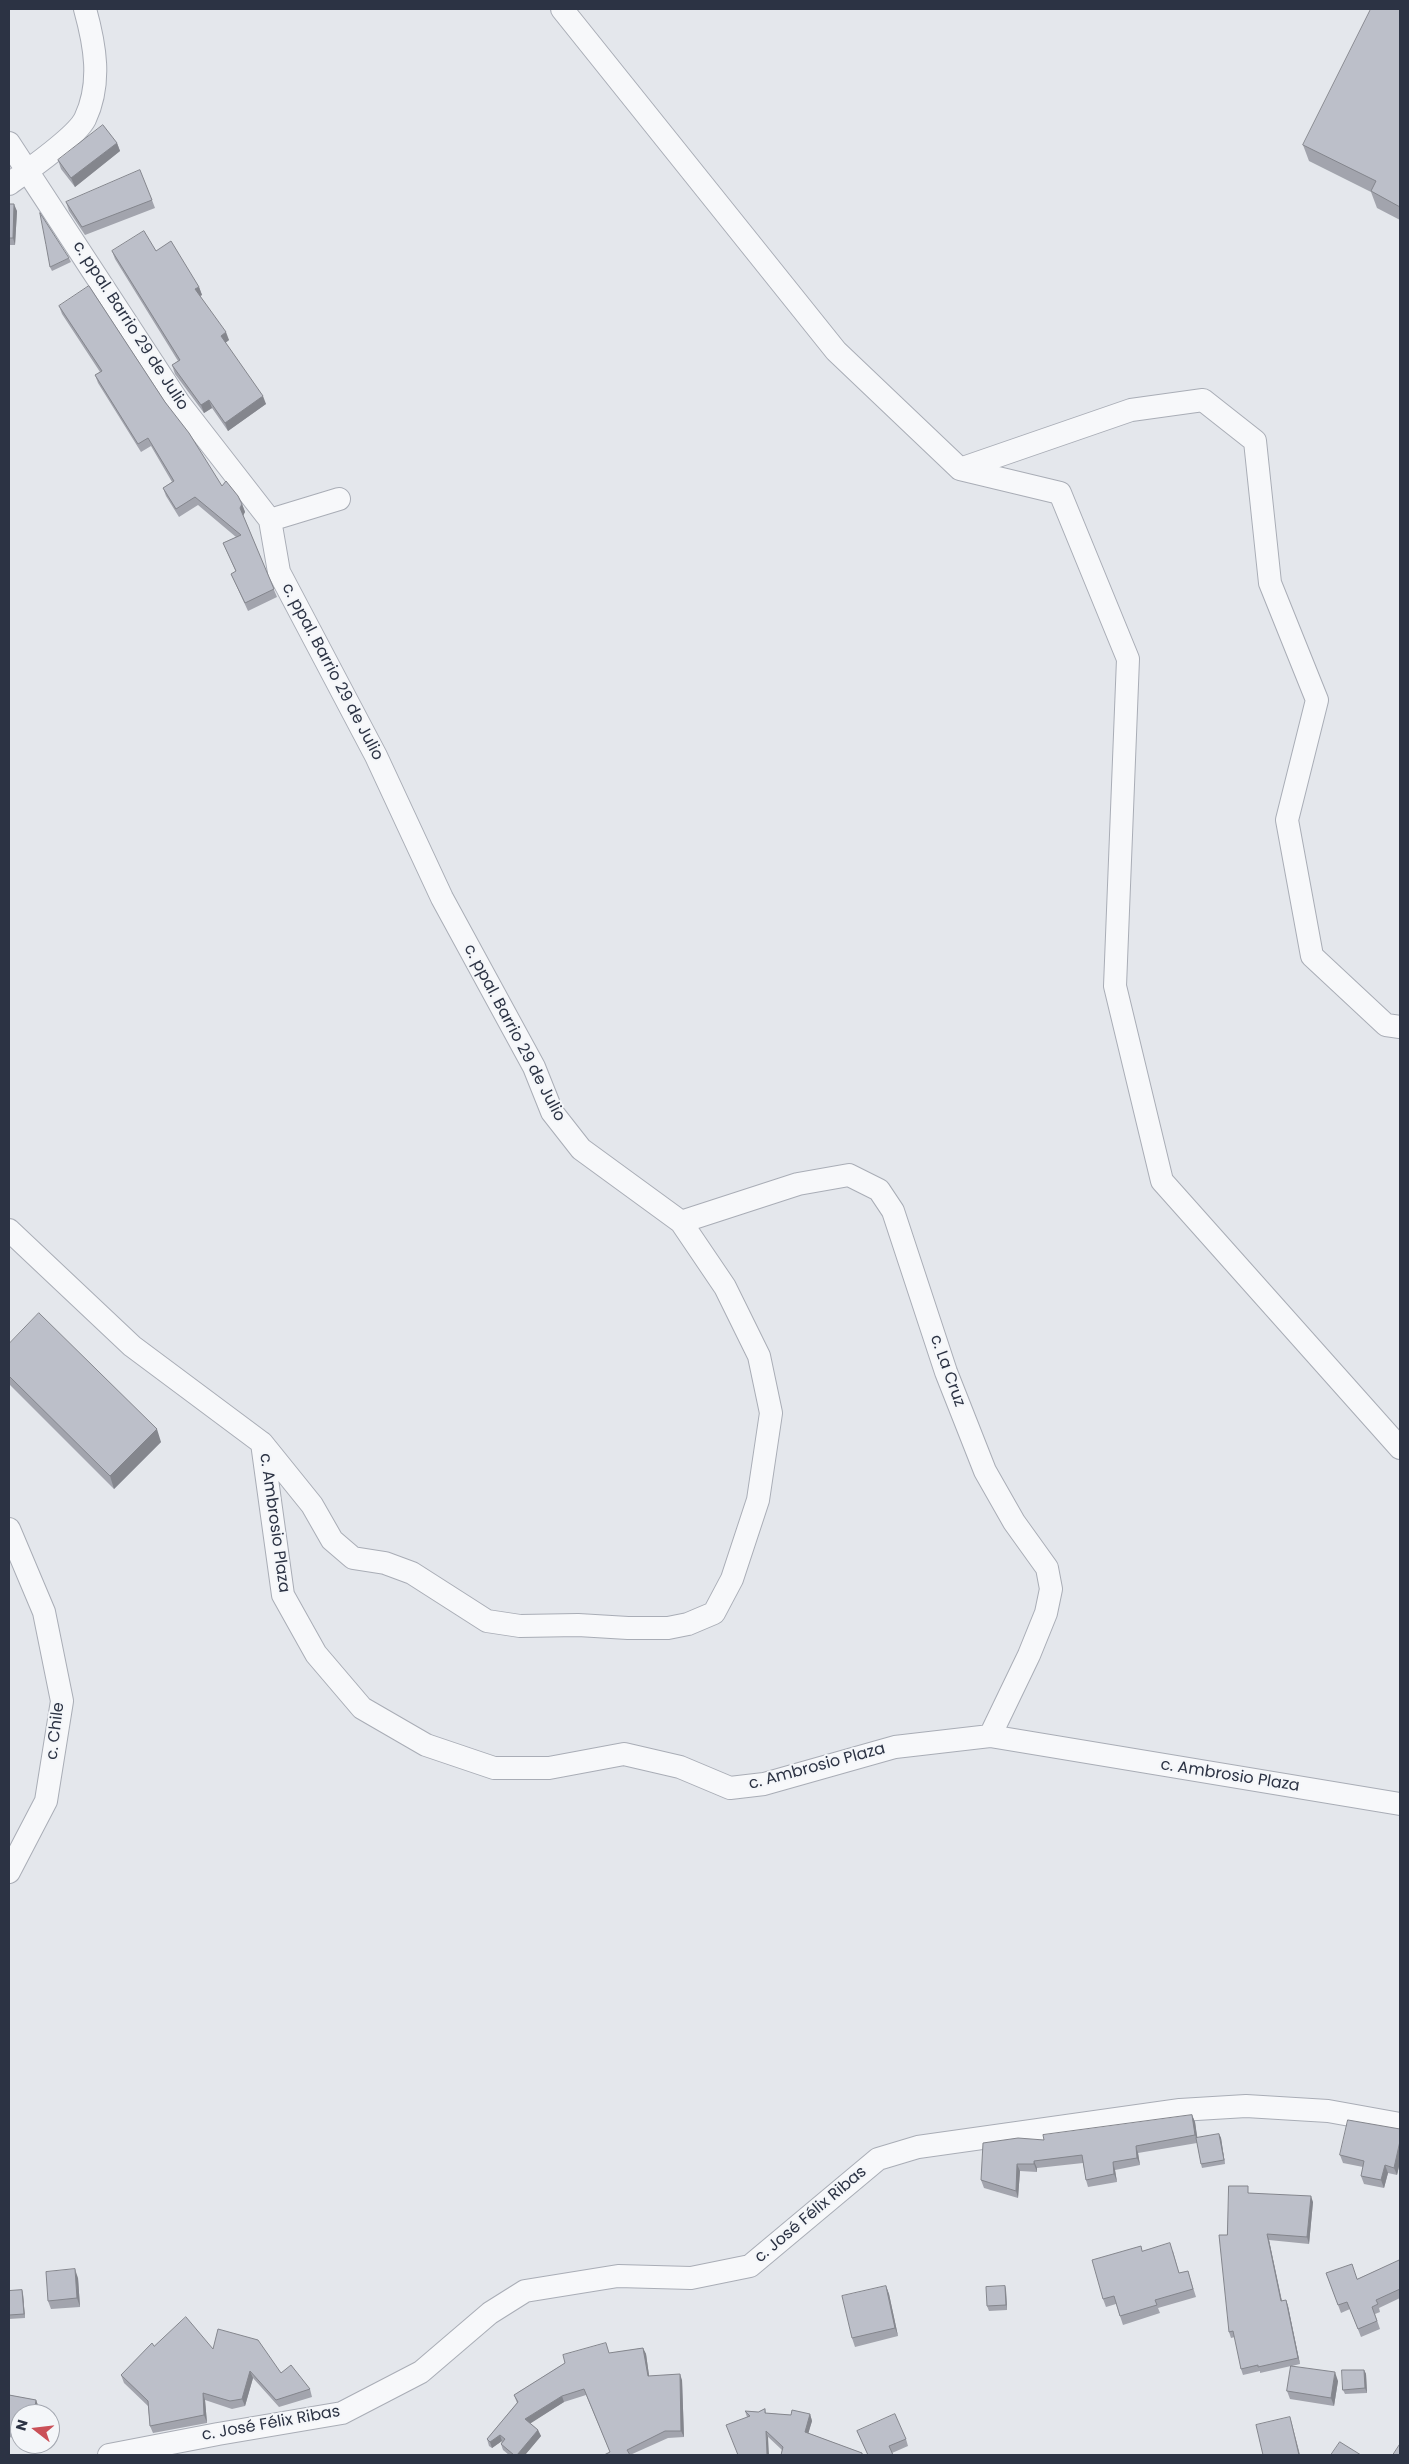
<!DOCTYPE html>
<html>
<head>
<meta charset="utf-8">
<style>
  body { margin:0 }
  #map { position:relative; width:1409px; height:2464px; overflow:hidden; background:#e4e7ec; font-family:Poppins,sans-serif }
  canvas { display:block }
  .frame { position:absolute; inset:0; border:10px solid #2c3344; pointer-events:none }
  .north { position:absolute; left:10px; top:2404px; width:50px; height:50px; box-sizing:border-box; background:#f4f6f9; border:1px solid #a4a8b1; border-radius:50%; rotate:286deg; font-size:14px; font-weight:700; line-height:20px; text-align:center; color:#2c3344 }
  .north::after { content:''; display:block; margin:auto; width:18px; height:22px; background:#ca5058; clip-path:polygon(50% 0,100% 100%,50% 72%,0 100%) }
</style>
</head>
<body>
<div id="map">
<canvas width="1409" height="2464"></canvas>
<div class="frame"></div>
<div class="north">N</div>
</div>
<script>
const c = document.querySelector('canvas').getContext('2d');
c.lineJoin = 'round';
function trace(path, color, width, dash) { c.strokeStyle = color; c.lineWidth = width; c.lineCap = dash ? 'butt' : 'round'; c.setLineDash(dash || []); c.stroke(path); }
function paint(path, color) { c.fillStyle = color; c.fill(path, 'evenodd'); }
function write(font, color, halo, rows, align = 'center') {
  c.font = font + ' Poppins,sans-serif'; c.lineWidth = 4; c.setLineDash([]); c.textBaseline = 'middle'; c.strokeStyle = halo; c.fillStyle = color; for (const [text, x, y, turn = 0] of rows) {
    c.save(); c.translate(x, y); c.rotate((+turn || 0) * Math.PI / 180); c.textAlign = isNaN(turn) ? turn : align; if (halo) c.strokeText(text, 0, 0); c.fillText(text, 0, 0); c.restore();
  }
}
const minor = new Path2D(`
  M 562,9 L 836,351 L 960,469 L 1060,493 L 1128,659 L 1115,986 L 1162,1181 L 1400,1448
  M 9,143 L 179,403 L 270,520 L 279,572 L 376,756 L 442,898 L 534,1067 L 552,1112 L 581,1149 L 681,1222 L 725,1287 L 759,1356 L 771,1413 L 758,1500 L 732,1579 L 714,1613 L 688,1624 L 668,1628 L 628,1628 L 578,1625 L 520,1626 L 487,1621 L 412,1573 L 385,1563 L 353,1558 L 332,1540 L 312,1505 L 262,1443
  M 9,184 C 27,171 76,137 85,119 C 102,83 95,45 85,9
  M 960,469 L 1131,410 L 1203,400 L 1255,441 L 1270,583 L 1317,700 L 1287,820 L 1312,956 L 1386,1025 L 1400,1027
  M 270,520 L 339,499
  M 681,1222 L 798,1184 L 849,1175 L 879,1190 L 893,1211 L 946,1372 L 985,1471 L 1014,1522 L 1047,1568 L 1051,1589 L 1046,1613 L 1029,1655 L 990,1736
  M 9,1230 L 132,1346 L 262,1443 L 283,1595 L 316,1654 L 362,1708 L 426,1745 L 494,1768 L 549,1768 L 624,1754 L 680,1767 L 730,1788 L 764,1784 L 895,1747 L 990,1736 L 1400,1804
  M 9,1529 L 44,1612 L 62,1701 L 46,1801 L 9,1872
  M 109,2455 L 218,2434 L 342,2413 L 421,2372 L 490,2313 L 525,2291 L 618,2276 L 691,2278 L 750,2266 L 878,2159 L 918,2147 L 1180,2110 L 1246,2106 L 1328,2111 L 1400,2124`);
trace(minor, '#a9adb6', 24);
trace(minor, '#f7f8fa', 22);
paint(new Path2D(`
  M 1400,9 L 1400,220 L 1377,208 L 1371,192 L 1309,161 L 1303,145 Z
  M 117,143 L 120,151 L 75,187 L 61,169 L 58,160 Z
  M 152,200 L 155,208 L 85,235 L 69,211 L 66,202 Z
  M 9,204 L 17,211 L 15,245 L 9,245 Z
  M 112,251 L 199,287 L 202,295 L 200,296 L 229,340 L 225,343 L 266,404 L 228,431 L 212,408 L 204,413 L 175,374 L 172,365 L 178,361 L 115,259 Z
  M 69,258 L 71,262 L 52,271 L 50,267 Z
  M 59,306 L 165,402 L 222,486 L 242,504 L 245,512 L 243,515 L 277,597 L 248,611 L 231,574 L 236,572 L 223,543 L 236,537 L 198,505 L 179,517 L 166,496 L 163,488 L 172,482 L 151,446 L 141,452 L 98,383 L 95,375 L 100,372 L 62,314 Z
  M 9,1344 L 161,1442 L 114,1489 L 9,1384 Z
  M 1192,2115 L 1195,2122 L 1197,2138 L 1219,2134 L 1221,2138 L 1225,2164 L 1202,2168 L 1201,2164 L 1197,2143 L 1138,2153 L 1140,2165 L 1115,2170 L 1117,2182 L 1088,2187 L 1086,2180 L 1083,2163 L 1037,2168 L 1037,2172 L 1020,2171 L 1018,2198 L 984,2188 L 981,2180 L 1044,2140 Z
  M 1400,2129 L 1400,2162 L 1397,2175 L 1388,2173 L 1384,2188 L 1364,2184 L 1361,2176 L 1363,2167 L 1343,2163 L 1340,2155 Z
  M 1250,2193 L 1313,2202 L 1309,2244 L 1269,2240 L 1282,2301 L 1286,2300 L 1288,2306 L 1300,2364 L 1292,2366 L 1338,2381 L 1334,2406 L 1290,2399 L 1287,2391 L 1291,2366 L 1260,2373 L 1260,2371 L 1243,2375 L 1241,2369 L 1235,2337 L 1231,2338 L 1229,2332 L 1227,2235 Z
  M 1143,2251 L 1173,2251 L 1179,2273 L 1188,2271 L 1196,2297 L 1158,2308 L 1160,2313 L 1123,2325 L 1116,2304 L 1106,2307 L 1103,2299 Z
  M 1400,2260 L 1400,2298 L 1379,2308 L 1380,2312 L 1375,2314 L 1380,2329 L 1361,2337 L 1350,2309 L 1341,2313 L 1326,2273 L 1358,2279 Z
  M 78,2278 L 80,2307 L 51,2309 L 48,2301 Z
  M 886,2286 L 889,2294 L 898,2336 L 855,2347 L 852,2338 Z
  M 1005,2286 L 1006,2290 L 1007,2310 L 989,2311 L 987,2306 Z
  M 22,2290 L 23,2294 L 25,2318 L 9,2319 L 9,2291 Z
  M 154,2346 L 281,2373 L 310,2389 L 312,2397 L 279,2407 L 253,2378 L 245,2406 L 232,2409 L 205,2400 L 207,2423 L 153,2433 L 150,2426 L 148,2406 L 124,2383 L 121,2375 Z
  M 643,2348 L 646,2354 L 649,2376 L 682,2380 L 684,2437 L 668,2438 L 630,2455 L 604,2455 L 610,2452 L 586,2395 L 564,2402 L 530,2423 L 538,2430 L 541,2436 L 525,2455 L 509,2455 L 503,2450 L 501,2444 L 502,2441 L 492,2448 L 489,2446 L 487,2439 L 517,2403 L 514,2395 L 565,2363 L 610,2353 Z
  M 1364,2370 L 1366,2374 L 1367,2393 L 1345,2394 L 1343,2390 Z
  M 9,2395 L 36,2400 L 39,2408 L 20,2414 L 20,2439 L 9,2437 Z
  M 765,2409 L 766,2413 L 791,2415 L 810,2414 L 812,2421 L 808,2433 L 862,2453 L 863,2455 L 781,2455 L 782,2450 L 747,2417 L 745,2411 L 758,2412 Z
  M 857,2431 L 906,2439 L 908,2446 L 892,2453 L 893,2455 L 868,2455 Z`), '#a2a4ad');
paint(new Path2D(`
  M 117,143 L 120,151 L 75,187 L 71,178 Z
  M 14,204 L 17,211 L 15,245 L 13,238 Z
  M 199,287 L 202,295 L 198,297 L 195,289 Z
  M 226,332 L 229,340 L 224,344 L 221,336 Z
  M 263,396 L 266,404 L 228,431 L 225,423 Z
  M 209,400 L 212,408 L 204,413 L 201,405 Z
  M 242,504 L 245,512 L 243,516 L 240,508 Z
  M 157,1429 L 161,1442 L 114,1489 L 110,1476 Z
  M 1192,2115 L 1195,2122 L 1198,2142 L 1195,2135 Z
  M 1219,2134 L 1221,2138 L 1225,2164 L 1224,2160 Z
  M 1400,2141 L 1400,2162 L 1397,2175 L 1394,2168 Z
  M 1136,2146 L 1138,2153 L 1140,2165 L 1137,2158 Z
  M 1034,2161 L 1037,2168 L 1037,2172 L 1034,2164 Z
  M 1113,2162 L 1115,2170 L 1117,2182 L 1114,2174 Z
  M 1017,2164 L 1020,2171 L 1018,2198 L 1016,2191 Z
  M 1385,2165 L 1388,2173 L 1384,2188 L 1381,2180 Z
  M 1311,2196 L 1313,2202 L 1309,2244 L 1307,2237 Z
  M 1267,2234 L 1269,2240 L 1283,2307 L 1281,2301 Z
  M 75,2269 L 78,2278 L 80,2307 L 77,2298 Z
  M 886,2286 L 889,2294 L 898,2336 L 895,2328 Z
  M 1005,2286 L 1006,2290 L 1007,2310 L 1006,2305 Z
  M 22,2290 L 23,2294 L 25,2318 L 24,2314 Z
  M 1286,2300 L 1288,2306 L 1300,2364 L 1298,2358 Z
  M 643,2348 L 646,2354 L 650,2382 L 648,2376 Z
  M 1364,2370 L 1366,2374 L 1367,2393 L 1365,2388 Z
  M 250,2371 L 253,2378 L 245,2406 L 242,2399 Z
  M 1335,2372 L 1338,2381 L 1334,2406 L 1331,2398 Z
  M 680,2374 L 682,2380 L 684,2437 L 681,2431 Z
  M 203,2393 L 205,2400 L 207,2423 L 204,2415 Z
  M 562,2396 L 564,2402 L 528,2425 L 525,2419 Z
  M 36,2400 L 39,2408 L 38,2414 L 34,2414 Z
  M 810,2414 L 812,2421 L 807,2438 L 805,2432 Z
  M 1290,2417 L 1292,2424 L 1300,2455 L 1299,2455 Z
  M 538,2430 L 541,2436 L 525,2455 L 517,2455 Z
  M 766,2431 L 768,2437 L 769,2455 L 767,2455 Z
  M 500,2435 L 502,2441 L 492,2448 L 490,2442 Z`), '#84868d');
const building = new Path2D(`
  M 1371,9 L 1400,9 L 1400,207 L 1371,191 L 1376,181 L 1303,145 Z
  M 103,125 L 117,143 L 71,178 L 58,160 Z
  M 140,170 L 152,200 L 82,227 L 66,202 Z
  M 9,204 L 14,204 L 13,238 L 9,238 Z
  M 40,213 L 69,258 L 50,267 L 46,245 Z
  M 144,231 L 156,251 L 171,241 L 199,287 L 195,289 L 226,332 L 221,336 L 263,396 L 225,423 L 209,400 L 201,405 L 172,365 L 180,360 L 112,251 Z
  M 89,286 L 165,402 L 189,433 L 222,486 L 226,481 L 238,496 L 242,504 L 240,508 L 274,589 L 245,603 L 231,574 L 236,571 L 223,543 L 241,535 L 195,497 L 176,509 L 163,488 L 174,481 L 148,438 L 138,444 L 95,375 L 102,371 L 59,306 Z
  M 39,1313 L 157,1429 L 110,1476 L 9,1376 L 9,1344 Z
  M 1192,2115 L 1195,2135 L 1136,2146 L 1137,2158 L 1113,2162 L 1114,2174 L 1086,2180 L 1082,2155 L 1034,2161 L 1034,2164 L 1017,2164 L 1016,2191 L 981,2180 L 983,2143 L 1018,2138 L 1044,2140 L 1043,2135 Z
  M 1348,2120 L 1400,2129 L 1400,2141 L 1394,2168 L 1385,2165 L 1381,2180 L 1361,2176 L 1364,2161 L 1340,2155 Z
  M 1219,2134 L 1224,2160 L 1201,2164 L 1196,2138 Z
  M 1229,2186 L 1248,2186 L 1248,2193 L 1311,2196 L 1307,2237 L 1267,2234 L 1281,2301 L 1286,2300 L 1298,2358 L 1258,2367 L 1258,2365 L 1241,2369 L 1233,2331 L 1229,2332 L 1219,2235 L 1227,2235 Z
  M 1170,2243 L 1179,2273 L 1188,2271 L 1193,2289 L 1155,2300 L 1157,2305 L 1120,2316 L 1114,2296 L 1103,2299 L 1092,2260 L 1141,2246 L 1142,2251 Z
  M 1400,2260 L 1400,2289 L 1376,2300 L 1378,2304 L 1372,2307 L 1377,2321 L 1358,2329 L 1347,2302 L 1338,2305 L 1326,2273 L 1352,2264 L 1357,2279 Z
  M 75,2269 L 77,2298 L 48,2301 L 46,2272 Z
  M 886,2286 L 895,2328 L 852,2338 L 842,2296 Z
  M 1005,2286 L 1006,2305 L 987,2306 L 986,2287 Z
  M 22,2290 L 24,2314 L 9,2315 L 9,2291 Z
  M 186,2317 L 213,2349 L 218,2329 L 258,2340 L 281,2373 L 291,2365 L 310,2389 L 276,2400 L 250,2371 L 242,2399 L 230,2401 L 203,2393 L 204,2415 L 150,2426 L 148,2401 L 121,2375 L 152,2343 L 154,2346 Z
  M 606,2343 L 609,2353 L 643,2348 L 648,2376 L 680,2374 L 681,2431 L 665,2431 L 627,2450 L 630,2455 L 604,2455 L 610,2452 L 584,2389 L 562,2396 L 525,2419 L 538,2430 L 517,2455 L 514,2455 L 501,2444 L 505,2439 L 500,2435 L 490,2442 L 487,2439 L 518,2402 L 514,2395 L 565,2363 L 563,2355 Z
  M 1291,2366 L 1335,2372 L 1331,2398 L 1287,2391 Z
  M 1342,2370 L 1364,2370 L 1365,2388 L 1343,2390 Z
  M 9,2395 L 36,2400 L 34,2414 L 20,2414 L 20,2431 L 9,2429 Z
  M 765,2409 L 765,2413 L 791,2415 L 792,2410 L 810,2414 L 805,2432 L 862,2453 L 862,2455 L 781,2455 L 783,2447 L 766,2431 L 767,2455 L 738,2455 L 726,2425 L 750,2416 L 745,2411 L 758,2412 Z
  M 895,2414 L 906,2439 L 889,2446 L 893,2455 L 868,2455 L 857,2431 Z
  M 1290,2417 L 1299,2455 L 1263,2455 L 1256,2425 Z
  M 1340,2442 L 1361,2455 L 1331,2455 Z
  M 1400,2444 L 1400,2455 L 1393,2455 Z`);
paint(building, '#bcbfc9');
trace(building, '#84868d', 1);
write('16px', '#2c3344', '#f4f6f9', [
  ["c. ppal. Barrio 29 de Julio",130,326,57],
  ["c. ppal. Barrio 29 de Julio",332,672,62],
  ["c. ppal. Barrio 29 de Julio",514,1033,62],
  ["c. La Cruz",947,1371,70],
  ["c. Ambrosio Plaza",274,1523,82],
  ["c. Chile",56,1731,-83],
  ["c. Ambrosio Plaza",817,1767,-15],
  ["c. Ambrosio Plaza",1230,1776,9],
  ["c. José Félix Ribas",811,2215,-40],
  ["c. José Félix Ribas",271,2424,-10]
]);
</script>
</body>
</html>
